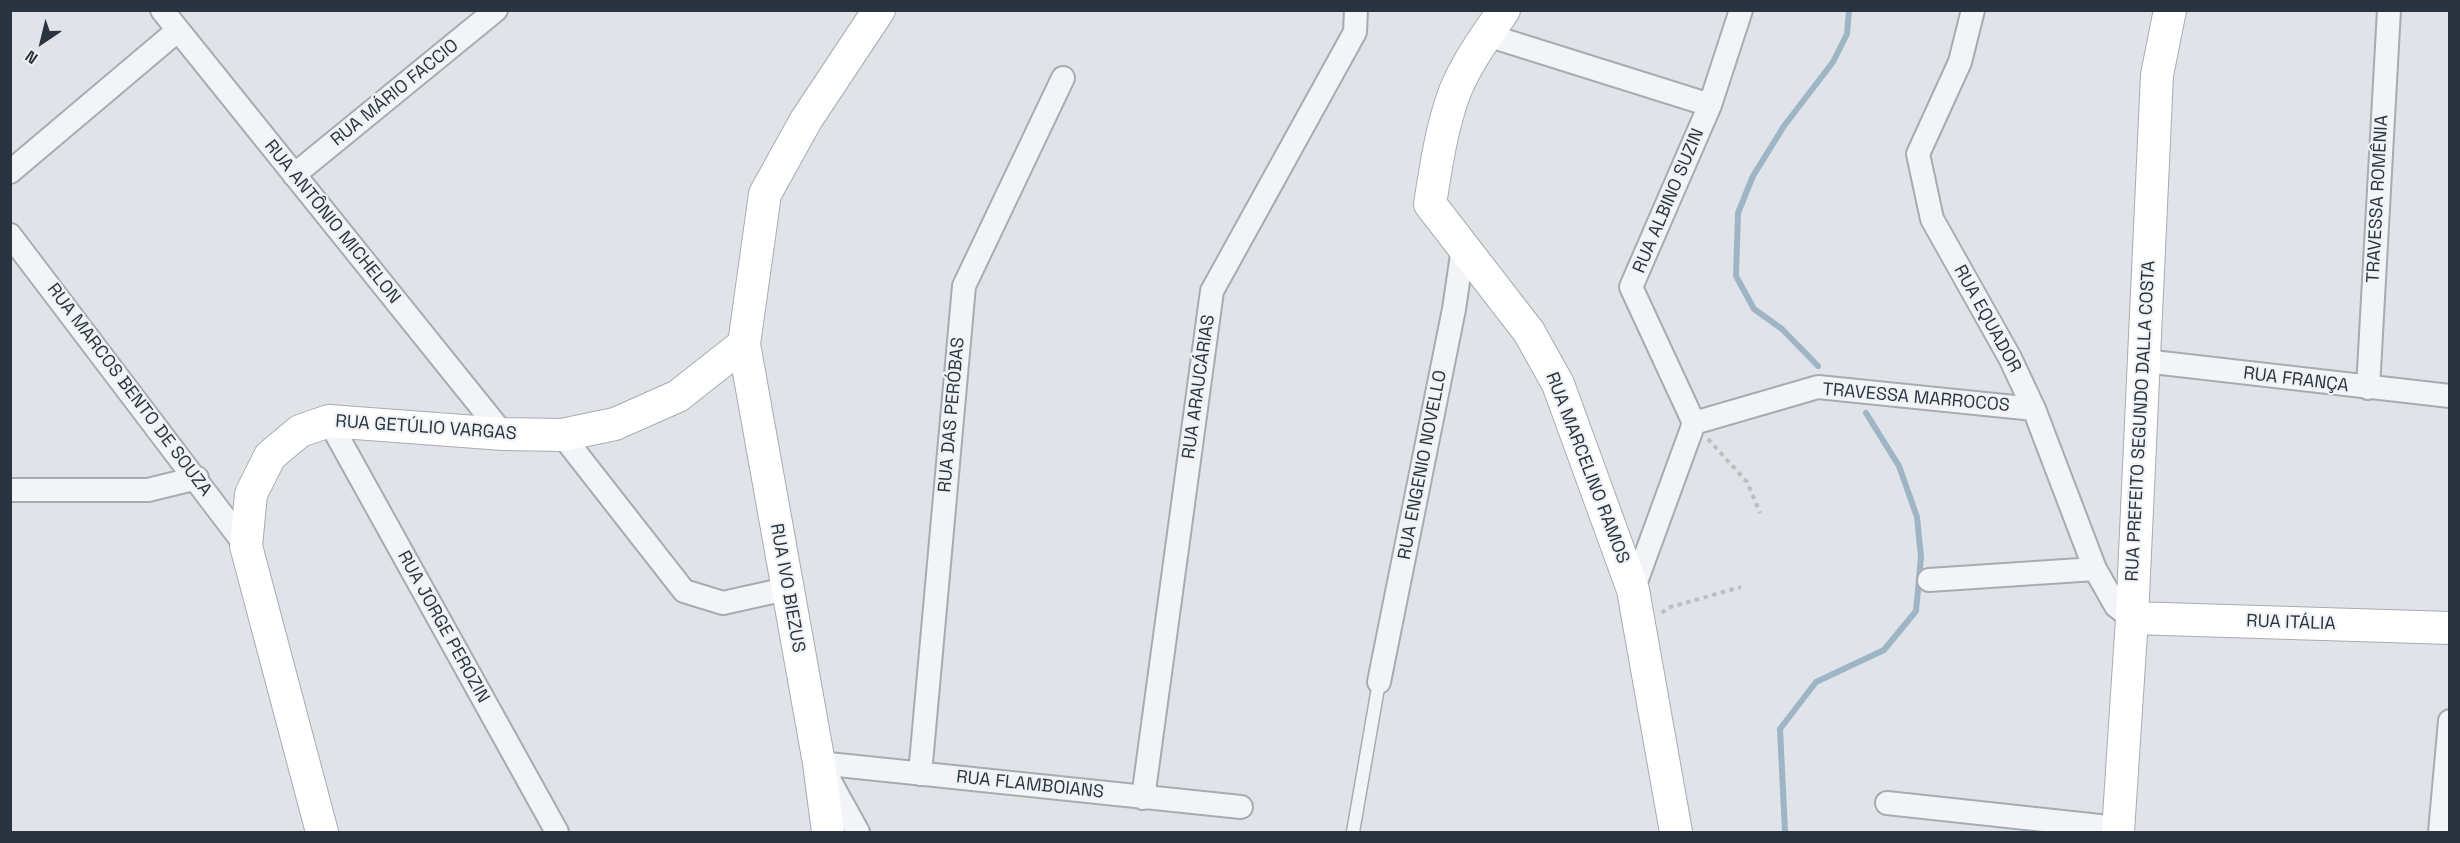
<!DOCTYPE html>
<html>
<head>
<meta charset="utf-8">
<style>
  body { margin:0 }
  #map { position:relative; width:2460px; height:843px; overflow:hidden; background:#e0e4e8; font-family:"Space Grotesk",sans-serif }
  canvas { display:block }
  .frame { position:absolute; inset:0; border:12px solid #2a343e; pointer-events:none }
  .north { position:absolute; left:12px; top:12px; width:60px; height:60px; -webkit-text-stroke:4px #f0f3f6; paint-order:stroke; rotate:215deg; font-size:16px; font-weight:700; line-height:24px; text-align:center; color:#2a343e }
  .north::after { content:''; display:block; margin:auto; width:21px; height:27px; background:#2a343e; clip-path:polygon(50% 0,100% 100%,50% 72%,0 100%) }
</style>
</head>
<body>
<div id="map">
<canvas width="2460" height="843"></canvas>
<div class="frame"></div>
<div class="north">N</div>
</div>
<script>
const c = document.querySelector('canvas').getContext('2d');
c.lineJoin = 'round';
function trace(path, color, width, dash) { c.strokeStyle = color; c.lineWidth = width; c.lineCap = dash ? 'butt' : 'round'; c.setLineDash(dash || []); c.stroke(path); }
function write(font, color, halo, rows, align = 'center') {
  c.font = font + ' "Space Grotesk",sans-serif'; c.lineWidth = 4.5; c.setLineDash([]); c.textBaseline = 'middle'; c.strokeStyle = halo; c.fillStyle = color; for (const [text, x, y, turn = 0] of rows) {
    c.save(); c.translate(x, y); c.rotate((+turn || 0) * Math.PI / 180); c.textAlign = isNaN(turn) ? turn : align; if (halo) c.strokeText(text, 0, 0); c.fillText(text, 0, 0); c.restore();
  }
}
trace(new Path2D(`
  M 1818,366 L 1782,329 L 1754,309 L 1736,276 L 1738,213 L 1753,176 L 1784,126 L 1833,62 L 1847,34 L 1849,10
  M 1785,832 L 1780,729 L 1816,682 L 1884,650 L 1916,611 L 1921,557 L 1917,517 L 1899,466 L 1866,413`), '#9eb5c5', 6);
const lane = new Path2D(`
  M 1353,832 L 1379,682`);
const street = new Path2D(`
  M 162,10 L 503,434
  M 1973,10 L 1960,62 L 1918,154 L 1932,219 L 2010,358 L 2034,409 L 2095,569 L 2116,606 L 2132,618
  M 1487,35 L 1710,105
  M 10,172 L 177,31
  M 294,175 L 496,10
  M 10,235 L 246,546
  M 2144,361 L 2450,396
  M 2368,388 L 2389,10
  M 329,421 L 557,832
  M 1694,423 L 1818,387 L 2034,409
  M 562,435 L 684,591 L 723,603 L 786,589
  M 10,490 L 148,490 L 197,478
  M 1929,580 L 2095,569
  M 1633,590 L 1694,423 L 1631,287 L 1710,105 L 1741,10
  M 1379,682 L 1454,309 L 1463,248
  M 819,763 L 1241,807
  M 826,774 L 858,832
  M 920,774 L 964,286 L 1063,78
  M 1143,798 L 1212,291 L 1355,32 L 1356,10
  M 1887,803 L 2118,828
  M 2440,832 L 2450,721`);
const secondary = new Path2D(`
  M 1504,10 C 1486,36 1465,65 1454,94 C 1441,130 1436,167 1430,204 L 1529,332 L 1558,384 L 1633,590 L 1676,832
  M 2132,618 L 2450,628
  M 322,832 L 246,546 L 251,494 L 270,456 L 300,431 L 329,421 L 503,434 L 562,435 L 615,424 L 678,396 L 744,344
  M 828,832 L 819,763 L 744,344 L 765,194 L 806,120 L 879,10
  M 2118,832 L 2132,618 L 2157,75 L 2170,10`);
trace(lane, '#a6acb2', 15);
trace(street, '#a6acb2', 26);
trace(secondary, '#a6acb2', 34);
trace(new Path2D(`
  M 1708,439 L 1747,482 L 1760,513
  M 1662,613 L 1667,608 L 1741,587`), '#bbbec3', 4, [4.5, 4.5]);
trace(lane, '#f3f4f7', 12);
trace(street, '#f3f4f7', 22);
trace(secondary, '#fff', 32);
write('18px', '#2a343e', '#f0f3f6', [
  ["RUA MÁRIO FACCIO",395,93,-39],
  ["TRAVESSA ROMÊNIA",2378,199,-87],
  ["RUA ALBINO SUZIN",1669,201,-67],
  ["RUA ANTÔNIO MICHELON",332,222,51],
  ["RUA EQUADOR",1987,319,61],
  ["RUA FRANÇA",2296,380,7],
  ["RUA ARAUCÁRIAS",1199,387,-82],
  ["RUA MARCOS BENTO DE SOUZA",129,390,53],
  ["TRAVESSA MARROCOS",1916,398,5],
  ["RUA DAS PERÓBAS",952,415,-85],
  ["RUA PREFEITO SEGUNDO DALLA COSTA",2141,421,-87],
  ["RUA GETÚLIO VARGAS",426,428,4],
  ["RUA ENGENIO NOVELLO",1423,465,-79],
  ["RUA MARCELINO RAMOS",1587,468,69],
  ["RUA IVO BIEZUS",787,588,80],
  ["RUA ITÁLIA",2291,623,2],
  ["RUA JORGE PEROZIN",443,627,61],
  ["RUA FLAMBOIANS",1030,785,6]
]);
</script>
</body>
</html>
